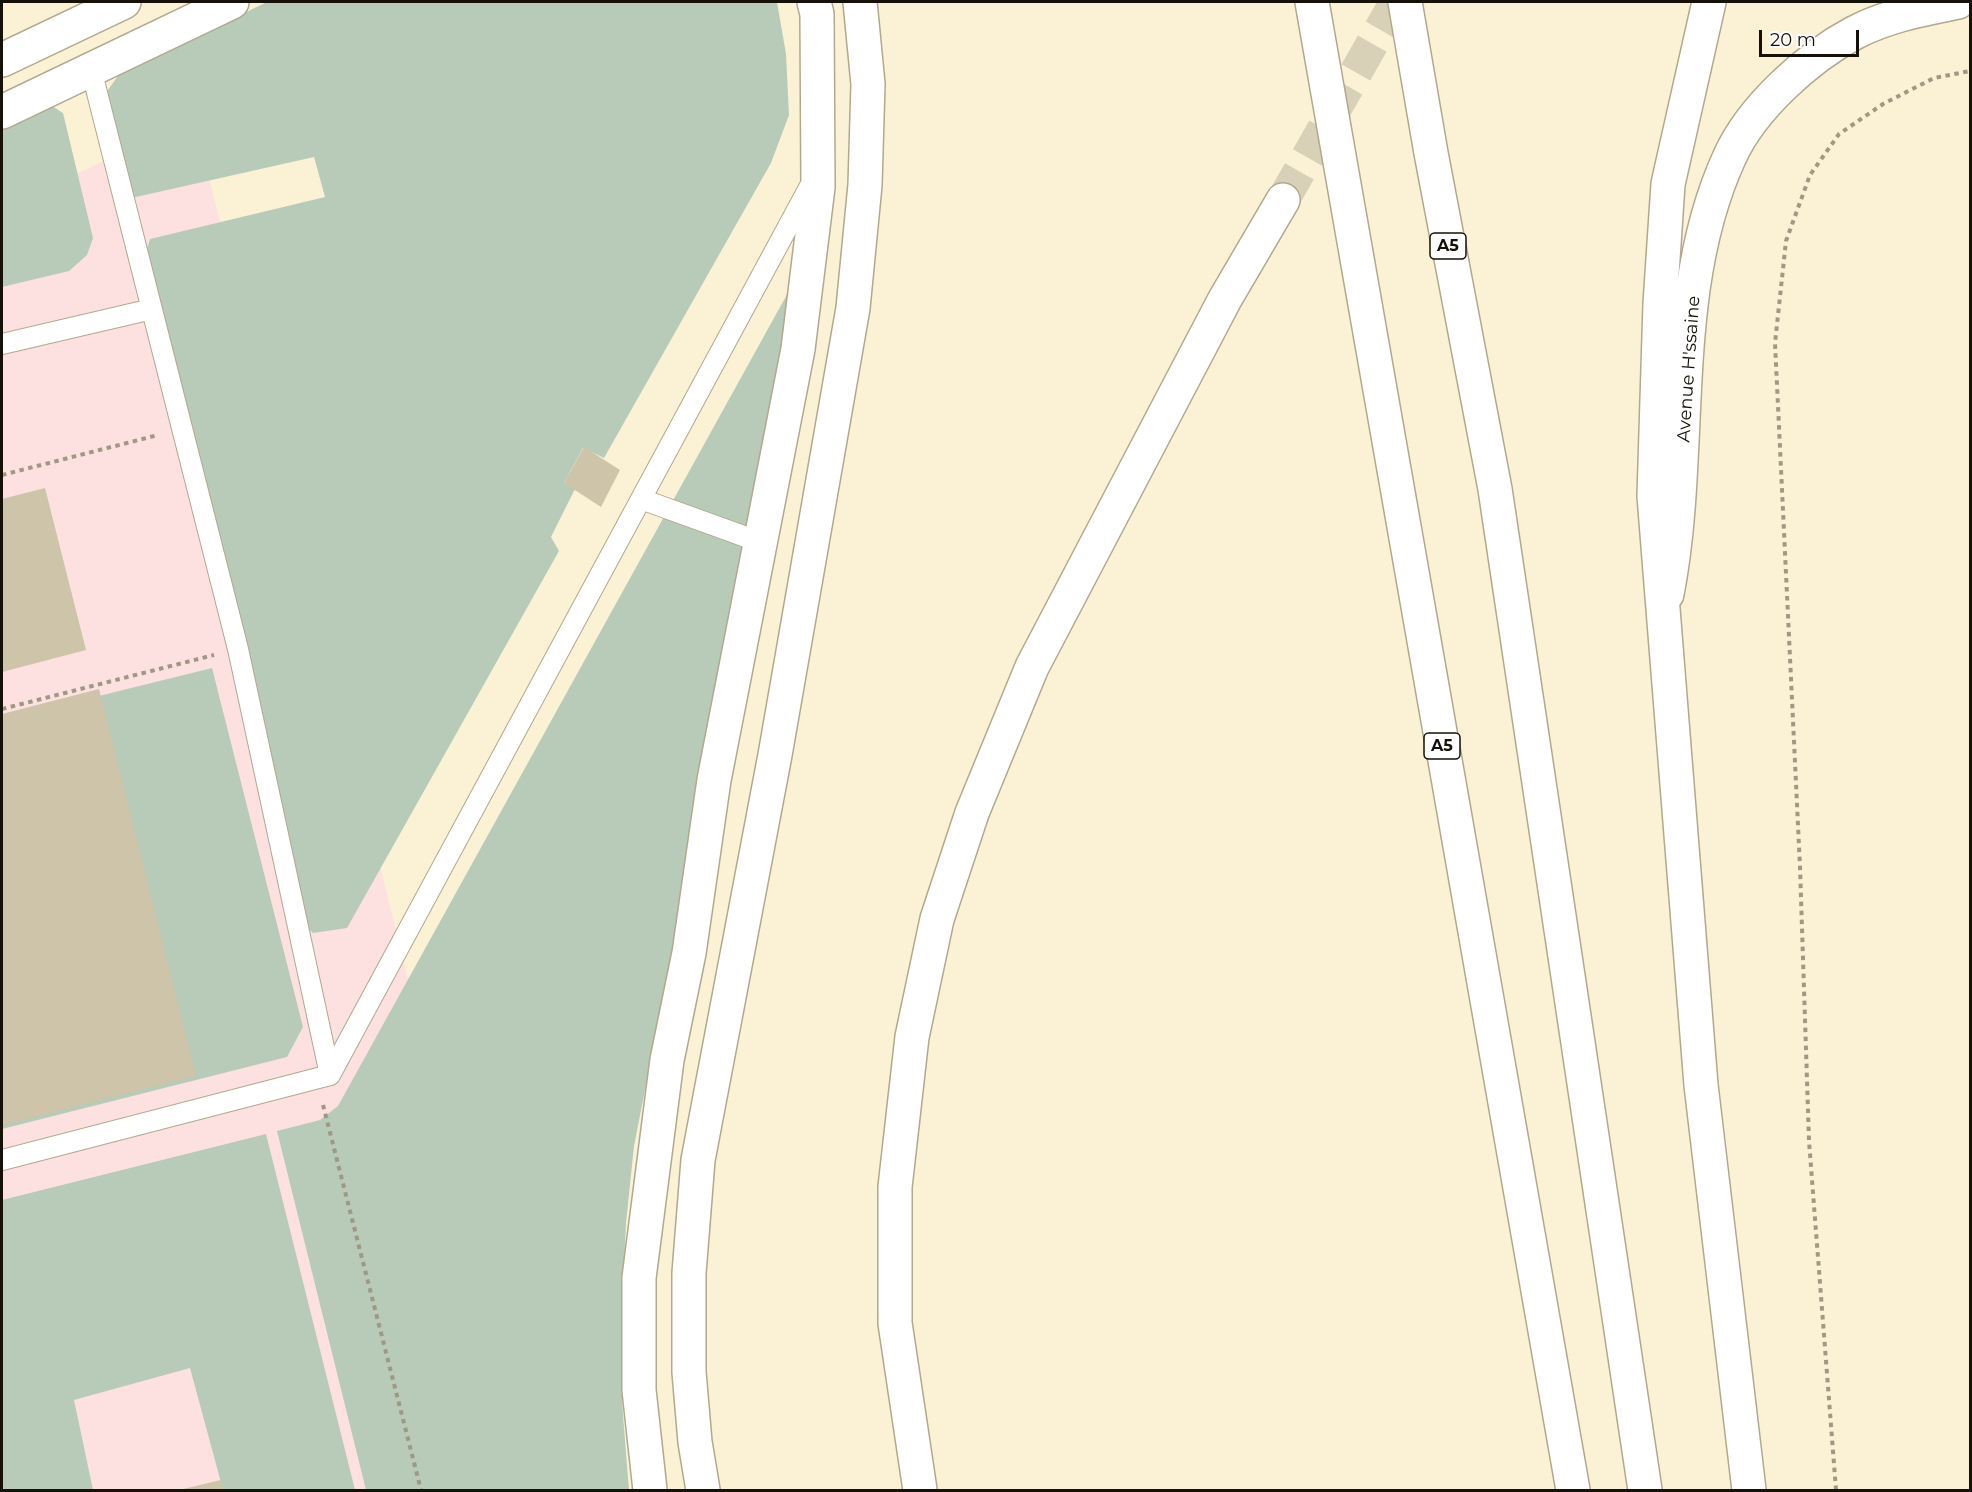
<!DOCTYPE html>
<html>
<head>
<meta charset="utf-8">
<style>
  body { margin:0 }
  #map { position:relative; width:1972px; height:1492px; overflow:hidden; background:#fbf2d6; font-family:Montserrat,sans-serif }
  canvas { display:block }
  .frame { position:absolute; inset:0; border:3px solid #151108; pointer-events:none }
  .scale { position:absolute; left:1759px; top:30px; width:100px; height:27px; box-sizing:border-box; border:3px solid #151108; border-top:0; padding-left:8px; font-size:18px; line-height:21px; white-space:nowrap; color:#151108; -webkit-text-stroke:4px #fff; paint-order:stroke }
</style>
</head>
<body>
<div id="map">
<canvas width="1972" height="1492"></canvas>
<div class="frame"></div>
<div class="scale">20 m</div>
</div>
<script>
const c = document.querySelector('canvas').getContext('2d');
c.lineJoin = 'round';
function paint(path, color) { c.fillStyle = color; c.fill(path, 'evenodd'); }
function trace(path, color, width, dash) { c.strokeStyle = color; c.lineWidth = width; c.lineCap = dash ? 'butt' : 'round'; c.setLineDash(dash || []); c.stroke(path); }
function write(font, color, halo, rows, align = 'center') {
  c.font = font + ' Montserrat,sans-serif'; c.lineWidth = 4.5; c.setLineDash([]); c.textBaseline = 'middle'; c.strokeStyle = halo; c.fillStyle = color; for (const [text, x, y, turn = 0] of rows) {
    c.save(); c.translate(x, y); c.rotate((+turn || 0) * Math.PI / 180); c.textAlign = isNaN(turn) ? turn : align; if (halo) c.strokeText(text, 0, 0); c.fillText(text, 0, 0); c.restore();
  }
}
paint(new Path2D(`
  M 194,117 L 535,1490 L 2,1490 L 2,210 Z`), '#fce1e0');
paint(new Path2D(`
  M 267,2 L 777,2 L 786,54 L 789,115 L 771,163 L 604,458 L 583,448 L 564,483 L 575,489 L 551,537 L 559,551 L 347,928 L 313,933 L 308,928 L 142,266 L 150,239 L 325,197 L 314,157 L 127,199 L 103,97 L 120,73 Z
  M 52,106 L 63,113 L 93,238 L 87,255 L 69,271 L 2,287 L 2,128 Z
  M 795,280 L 688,872 L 634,1146 L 626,1223 L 622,1318 L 622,1402 L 629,1490 L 366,1490 L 277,1131 L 320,1120 L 338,1106 Z
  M 212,668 L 303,1027 L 287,1057 L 2,1129 L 2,720 Z
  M 266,1134 L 355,1490 L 223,1490 L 190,1368 L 74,1400 L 93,1490 L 2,1490 L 2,1200 Z`), '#b8cbb8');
paint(new Path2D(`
  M 584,447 L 620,470 L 601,507 L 564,483 Z
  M 45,488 L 86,650 L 2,672 L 2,499 Z
  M 99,689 L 196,1076 L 2,1125 L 2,714 Z
  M 221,1480 L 223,1490 L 179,1490 Z`), '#cdc4a9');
trace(new Path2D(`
  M 1283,200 L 1396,2`), '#d8d0b7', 33, [33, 16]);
const service = new Path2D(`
  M 91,69 L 238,649 L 330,1075
  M 2,344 L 152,309
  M 641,499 L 760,542
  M 2,1160 L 330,1075 L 811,184`);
const tertiary = new Path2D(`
  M 2,60 L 124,2
  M 2,112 L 232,2
  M 1667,594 C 1695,450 1667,292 1730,156 C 1752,108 1807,58 1854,33 C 1886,16 1923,9 1958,2
  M 650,1490 L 639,1390 L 639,1278 L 667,1060 L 689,953 L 714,780 L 798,349 L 818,187 L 817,14 L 814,2
  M 703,1490 L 695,1442 L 689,1372 L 689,1273 L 698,1160 L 775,755 L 853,308 L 865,185 L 868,84 L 860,2`);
const motorway = new Path2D(`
  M 1312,2 L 1573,1490
  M 1405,2 L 1431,153 L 1495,489 L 1645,1490
  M 1709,2 L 1668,184 L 1660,304 L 1654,496 L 1701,1085 L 1749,1490
  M 920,1490 L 895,1323 L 895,1187 L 912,1037 L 937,919 L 972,813 L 1032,667 L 1225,299 L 1283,200`);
trace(service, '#b1a88e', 22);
trace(tertiary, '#b1a88e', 36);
trace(motorway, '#b1a88e', 36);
trace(new Path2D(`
  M 2,475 L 158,435
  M 2,709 L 214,655
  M 323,1105 L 421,1490
  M 1836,1490 L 1809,1141 L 1800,867 L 1775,343 L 1786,241 L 1810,175 L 1839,134 L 1883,104 L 1934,78 L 1970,71`), '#9f9883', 4, [4.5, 4.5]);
trace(service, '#fff', 20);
trace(tertiary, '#fff', 33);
trace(motorway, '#fff', 33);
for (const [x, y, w] of [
  [1448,246,36],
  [1442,746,36]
]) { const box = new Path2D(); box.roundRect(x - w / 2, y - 13, w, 26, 4.5); c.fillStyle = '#fff'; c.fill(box); trace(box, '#151108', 1.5); }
write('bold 16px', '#151108', null, [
  ["A5",1448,246],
  ["A5",1442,746]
]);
write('18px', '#151108', '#fff', [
  ["Avenue H'ssaine",1689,369,-86]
]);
</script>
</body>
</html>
